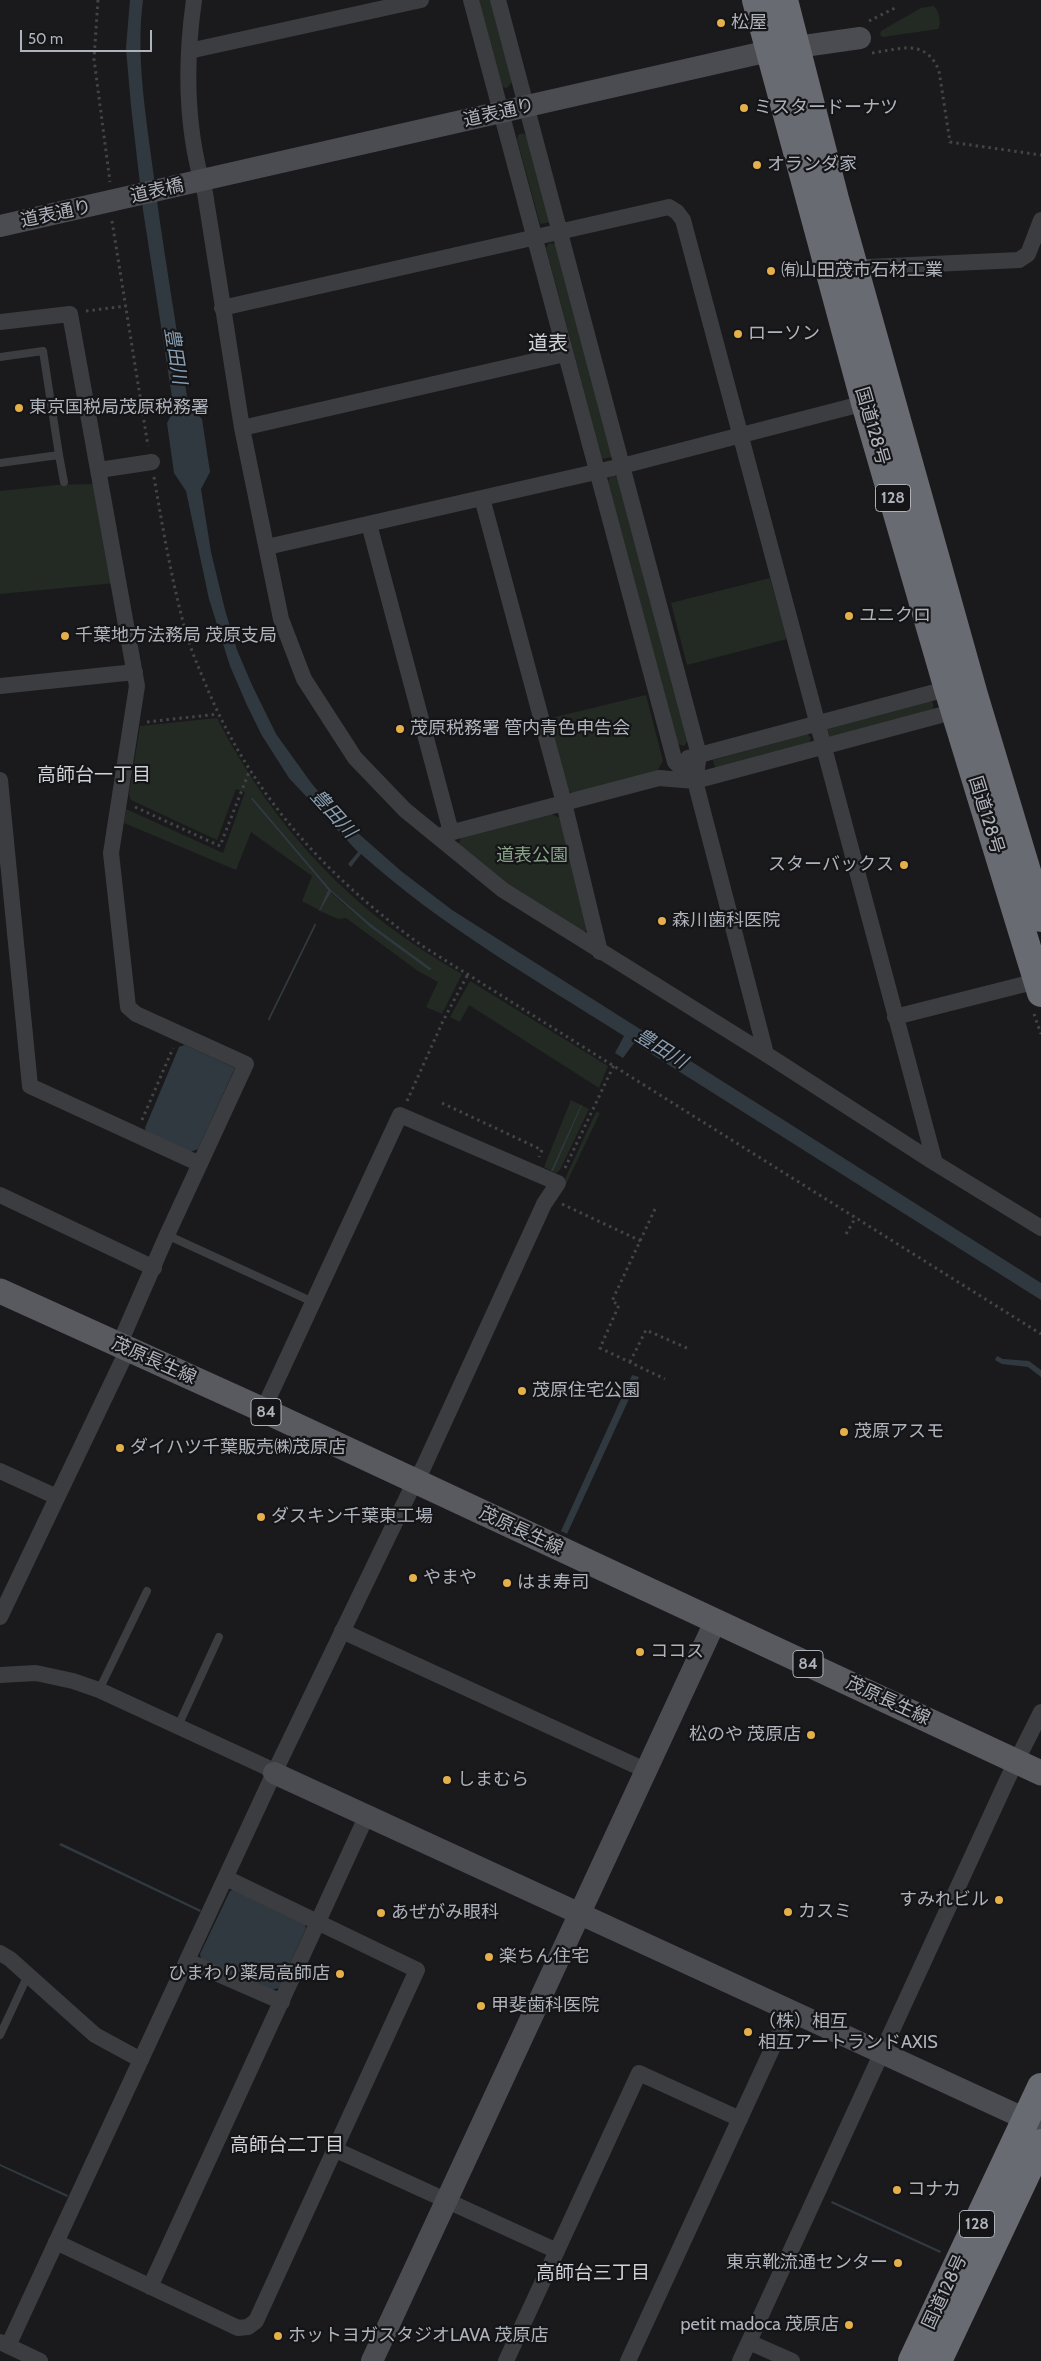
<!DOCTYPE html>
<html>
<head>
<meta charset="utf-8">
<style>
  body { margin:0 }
  #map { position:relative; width:1041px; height:2361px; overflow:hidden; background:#1a1a1c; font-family:Cabin,sans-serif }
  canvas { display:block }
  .scale { position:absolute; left:20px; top:30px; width:132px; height:22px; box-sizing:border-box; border:2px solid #aeb2bb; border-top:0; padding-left:6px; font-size:15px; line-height:18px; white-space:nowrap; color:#aeb2bb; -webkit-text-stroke:4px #151517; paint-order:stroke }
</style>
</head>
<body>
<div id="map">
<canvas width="1041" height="2361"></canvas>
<div class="scale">50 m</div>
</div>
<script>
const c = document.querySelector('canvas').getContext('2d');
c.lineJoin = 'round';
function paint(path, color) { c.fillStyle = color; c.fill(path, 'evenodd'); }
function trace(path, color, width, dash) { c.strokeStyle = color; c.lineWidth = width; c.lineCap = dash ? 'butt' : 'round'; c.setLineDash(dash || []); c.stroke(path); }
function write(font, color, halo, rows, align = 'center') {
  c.font = font + ' Cabin,"Noto Sans JP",sans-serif'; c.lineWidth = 4.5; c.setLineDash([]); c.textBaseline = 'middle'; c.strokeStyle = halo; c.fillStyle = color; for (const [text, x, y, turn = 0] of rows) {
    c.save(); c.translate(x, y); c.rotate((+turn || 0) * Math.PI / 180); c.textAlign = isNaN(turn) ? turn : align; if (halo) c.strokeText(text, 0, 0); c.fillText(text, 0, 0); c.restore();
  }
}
paint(new Path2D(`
  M 479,0 L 490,0 L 512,82 L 507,88 L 502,87 Z
  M 934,6 C 939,11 942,23 938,29 L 883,37 L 880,35 L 881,31 L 921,8 Z
  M 523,133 L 528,137 L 551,222 L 540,224 L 517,139 L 518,135 Z
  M 549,243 L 556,244 L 612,457 L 602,459 L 546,248 Z
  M 614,476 L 617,477 L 688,741 L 684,746 L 678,744 L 608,482 L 609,478 Z
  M 93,484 L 115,583 L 0,594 L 0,491 L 56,485 Z
  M 770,578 L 787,639 L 687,665 L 671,603 Z
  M 646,695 L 663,761 L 656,773 L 574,794 L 566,789 L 547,719 Z
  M 930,700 L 933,703 L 933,709 L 830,738 L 827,728 Z
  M 217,718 C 274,829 353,913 462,974 L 442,1014 L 426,1007 L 438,982 L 418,971 L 346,918 L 338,919 L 320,911 L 330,892 L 370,927 L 431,969 L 372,925 L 332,891 L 252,797 L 251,799 L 328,890 L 319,910 L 302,901 L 312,876 L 251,832 L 236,870 L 124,823 L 126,809 L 223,853 L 245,792 L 236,789 L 217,840 L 131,800 L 129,794 L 140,726 Z
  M 807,734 L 811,738 L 809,743 L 717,768 L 714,765 L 713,760 Z
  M 549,813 L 562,819 L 589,929 L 582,933 L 508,886 L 458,845 L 462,836 Z
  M 470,981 L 608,1066 L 599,1088 L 469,1005 L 460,1022 L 450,1017 Z
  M 571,1100 L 589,1109 L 560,1170 L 556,1173 L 544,1167 Z
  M 596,1112 L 600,1113 L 566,1184 L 563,1183 Z`), '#222a23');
paint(new Path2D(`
  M 130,0 L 143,0 C 136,54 145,109 152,163 C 162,243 176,323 188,403 L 202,419 L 210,472 L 201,489 L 211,552 L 225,610 L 237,650 L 252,685 L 276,734 L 312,784 L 342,819 L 401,871 L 452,910 L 1041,1283 L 1041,1300 L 634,1043 L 623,1058 L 615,1053 L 624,1036 C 534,979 440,925 361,854 L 351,867 L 348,864 L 358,852 L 289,778 L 261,734 L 246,703 L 230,666 L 209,599 L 186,491 L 174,473 L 167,423 L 174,410 L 143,210 L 131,106 L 126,48 Z
  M 252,797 L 332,891 L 372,925 L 432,969 L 429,970 L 370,927 L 331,892 L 320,911 L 319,910 L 328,890 L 251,799 Z
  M 315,923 L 316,925 L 269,1021 L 268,1019 Z
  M 185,1045 L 235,1068 L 198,1149 L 190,1152 L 146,1131 L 145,1128 L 179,1047 Z
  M 581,1105 L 582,1105 L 553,1171 L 551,1171 Z
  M 997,1356 L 1003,1359 L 1029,1361 L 1041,1370 L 1041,1377 L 1028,1367 L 1002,1364 L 995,1360 Z
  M 632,1375 L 639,1377 L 567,1534 L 561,1531 Z
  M 61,1843 L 201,1910 L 200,1912 L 59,1845 Z
  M 235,1889 L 304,1921 L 306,1928 L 279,1988 L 271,1990 L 201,1959 L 200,1954 L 230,1891 Z
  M 0,2164 L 68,2195 L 67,2197 L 0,2166 Z
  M 832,2201 L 941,2251 L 940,2253 L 831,2203 Z`), '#313940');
trace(new Path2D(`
  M 98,0 L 94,59 L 110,182
  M 869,21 L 895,8
  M 872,53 C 900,49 926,38 939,71 L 950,142 L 1041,155
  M 112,221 L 148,446
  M 86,311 L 126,306
  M 154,477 C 163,530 172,582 186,633 C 191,650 198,666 205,683 C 251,795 326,877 424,947 L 1041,1334
  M 147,722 L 218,714
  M 135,807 L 220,846 L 249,772
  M 1034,1014 L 1041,1034
  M 407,1101 L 443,1021 L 468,974
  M 442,1103 L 542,1150 L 539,1157
  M 142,1120 L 173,1048
  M 565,1168 L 614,1065
  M 562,1204 L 641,1241
  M 655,1209 L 612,1301 L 619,1305 L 600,1348 L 665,1379
  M 846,1234 L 856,1217
  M 630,1362 L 646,1330 L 689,1349`), '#424448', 3, [2.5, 4]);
trace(new Path2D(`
  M 0,357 L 43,351 L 59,455 L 0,463
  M 59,455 L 64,482
  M 167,1235 L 315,1303
  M 99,1690 L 147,1591
  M 178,1726 L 219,1637
  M 0,2035 L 28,1975`), '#3c3d41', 8);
trace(new Path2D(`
  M 194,0 C 185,63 186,132 205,193 L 242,428 L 281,619 L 304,679 L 355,758 L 405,810 L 503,890 L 766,1054 L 935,1163 L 1041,1228
  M 471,0 L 675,762 L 695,781
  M 498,0 L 699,755 L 695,781 L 766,1054
  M 189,51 L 421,0
  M 847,270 L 868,267 L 1019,260 L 1028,254 L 1041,220
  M 222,308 L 669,207 L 677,212 L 683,220 L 935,1163
  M 0,322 L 70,314 L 137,686 L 111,853 L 128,1007 L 136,1014 L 246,1064 L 167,1235 L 119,1345
  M 242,428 L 565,354
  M 99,470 L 152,462
  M 482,498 L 564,803 L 600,952
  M 369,524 L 451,832
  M 267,547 L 622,466 L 865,403
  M 0,686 L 135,672
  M 688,758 L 935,692 L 948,689 L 954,691
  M 0,780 L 30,1086 L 200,1164
  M 438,836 L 659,778 L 695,781 L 941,715 L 954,711 L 960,706
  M 895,1017 L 1037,981
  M 0,1195 L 154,1268
  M 0,1471 L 57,1497
  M 0,1617 L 128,1349
  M 342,1631 L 645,1770
  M 0,1675 L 36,1673 L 73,1681 L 99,1690 L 266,1767 L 274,1773
  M 0,1953 L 10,1959 L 95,2035 L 141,2060
  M 188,1961 L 282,2002
  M 336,2150 L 557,2251
  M 56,2242 L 238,2328 L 248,2327 L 256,2321 L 417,1970 L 226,1878
  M 150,2287 L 367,1815
  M 0,2342 L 40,2361
  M 749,2342 L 792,2361
  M 8,2346 L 274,1773 L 415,1481 L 423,1468 L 544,1204 L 558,1183 L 400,1115 L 263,1410
  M 506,2361 L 639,2073 L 740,2119
  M 628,2361 L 790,2010
  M 740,2361 L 1008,1778 L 1041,1712`), '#3c3d41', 16);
trace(new Path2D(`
  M 0,226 L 769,51 L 860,38
  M 274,1773 L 1041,2126
  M 372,2361 L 715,1622`), '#4a4c51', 22);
trace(new Path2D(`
  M 0,1291 L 263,1410 L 1041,1773`), '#585a60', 25);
trace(new Path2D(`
  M 756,0 L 865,403 L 948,689 L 1041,993
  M 784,0 L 835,199 L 974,695 L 1041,918
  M 912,2361 L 1041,2087
  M 938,2361 L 1041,2143`), '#686b72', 28);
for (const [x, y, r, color] of [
  [721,23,5,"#e5af49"],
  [744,108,5,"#e5af49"],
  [757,165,5,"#e5af49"],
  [771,271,5,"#e5af49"],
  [738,334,5,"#e5af49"],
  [19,408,5,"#e5af49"],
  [849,616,5,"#e5af49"],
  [65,636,5,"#e5af49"],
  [400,729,5,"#e5af49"],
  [904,865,5,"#e5af49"],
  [662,921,5,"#e5af49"],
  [522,1391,5,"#e5af49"],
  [844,1432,5,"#e5af49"],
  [120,1448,5,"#e5af49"],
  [261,1517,5,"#e5af49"],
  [413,1578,5,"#e5af49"],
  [507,1583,5,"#e5af49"],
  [640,1652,5,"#e5af49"],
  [811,1735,5,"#e5af49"],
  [447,1780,5,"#e5af49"],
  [999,1900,5,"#e5af49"],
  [788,1912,5,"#e5af49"],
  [381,1913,5,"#e5af49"],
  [489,1957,5,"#e5af49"],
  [340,1974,5,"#e5af49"],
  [481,2006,5,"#e5af49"],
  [748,2032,5,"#e5af49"],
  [897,2190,5,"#e5af49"],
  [898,2263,5,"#e5af49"],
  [849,2325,5,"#e5af49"],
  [278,2336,5,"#e5af49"]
]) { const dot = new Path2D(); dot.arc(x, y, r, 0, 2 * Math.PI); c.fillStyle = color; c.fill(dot); trace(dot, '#151517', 2); }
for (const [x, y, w] of [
  [893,498,35],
  [266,1412,30],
  [808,1664,30],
  [977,2224,35]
]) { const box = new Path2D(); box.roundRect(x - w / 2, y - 13.5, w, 27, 4); c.fillStyle = '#151517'; c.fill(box); trace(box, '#aeb2bb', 1); }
write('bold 16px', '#aeb2bb', null, [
  ["128",893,498],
  ["84",266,1412],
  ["84",808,1664],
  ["128",977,2224]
]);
write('18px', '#aeb2bb', '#151517', [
  ["松屋",731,23],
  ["ミスタードーナツ",754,108],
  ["オランダ家",767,165],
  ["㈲山田茂市石材工業",781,271],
  ["ローソン",748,334],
  ["東京国税局茂原税務署",29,408],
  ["ユニクロ",859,616],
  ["千葉地方法務局 茂原支局",75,636],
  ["茂原税務署 管内青色申告会",410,729],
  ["スターバックス",894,865,"right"],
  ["森川歯科医院",672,921],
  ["茂原住宅公園",532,1391],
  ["茂原アスモ",854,1432],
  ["ダイハツ千葉販売㈱茂原店",130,1448],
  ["ダスキン千葉東工場",271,1517],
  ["やまや",423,1578],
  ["はま寿司",517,1583],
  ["ココス",650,1652],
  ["松のや 茂原店",801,1735,"right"],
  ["しまむら",457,1780],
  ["すみれビル",989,1900,"right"],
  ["カスミ",798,1912],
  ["あぜがみ眼科",391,1913],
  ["楽ちん住宅",499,1957],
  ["ひまわり薬局高師店",330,1974,"right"],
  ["甲斐歯科医院",491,2006],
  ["（株）相互",758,2022],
  ["相互アートランドAXIS",758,2043],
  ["コナカ",907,2190],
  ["東京靴流通センター",888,2263,"right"],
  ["petit madoca 茂原店",839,2325,"right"],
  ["ホットヨガスタジオLAVA 茂原店",288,2336]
], 'left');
write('18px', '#aeb2bb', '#151517', [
  ["道表通り",499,113,-13],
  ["道表橋",157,191,-13],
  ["道表通り",56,214,-12],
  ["国道128号",872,426,74],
  ["国道128号",986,815,73],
  ["茂原長生線",154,1361,24],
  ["茂原長生線",521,1531,25],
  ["茂原長生線",888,1701,25],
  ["国道128号",945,2292,-65]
]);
write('18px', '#87a488', '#151517', [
  ["道表公園",532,856]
]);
write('italic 19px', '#889fb3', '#151517', [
  ["豊田川",175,356,81],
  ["豊田川",333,814,48],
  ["豊田川",661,1049,32]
]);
write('19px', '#cfd1d7', '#151517', [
  ["高師台一丁目",94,775],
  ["高師台二丁目",287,2145],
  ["高師台三丁目",593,2273]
]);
write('20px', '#cfd1d7', '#151517', [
  ["道表",548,344]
]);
</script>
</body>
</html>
